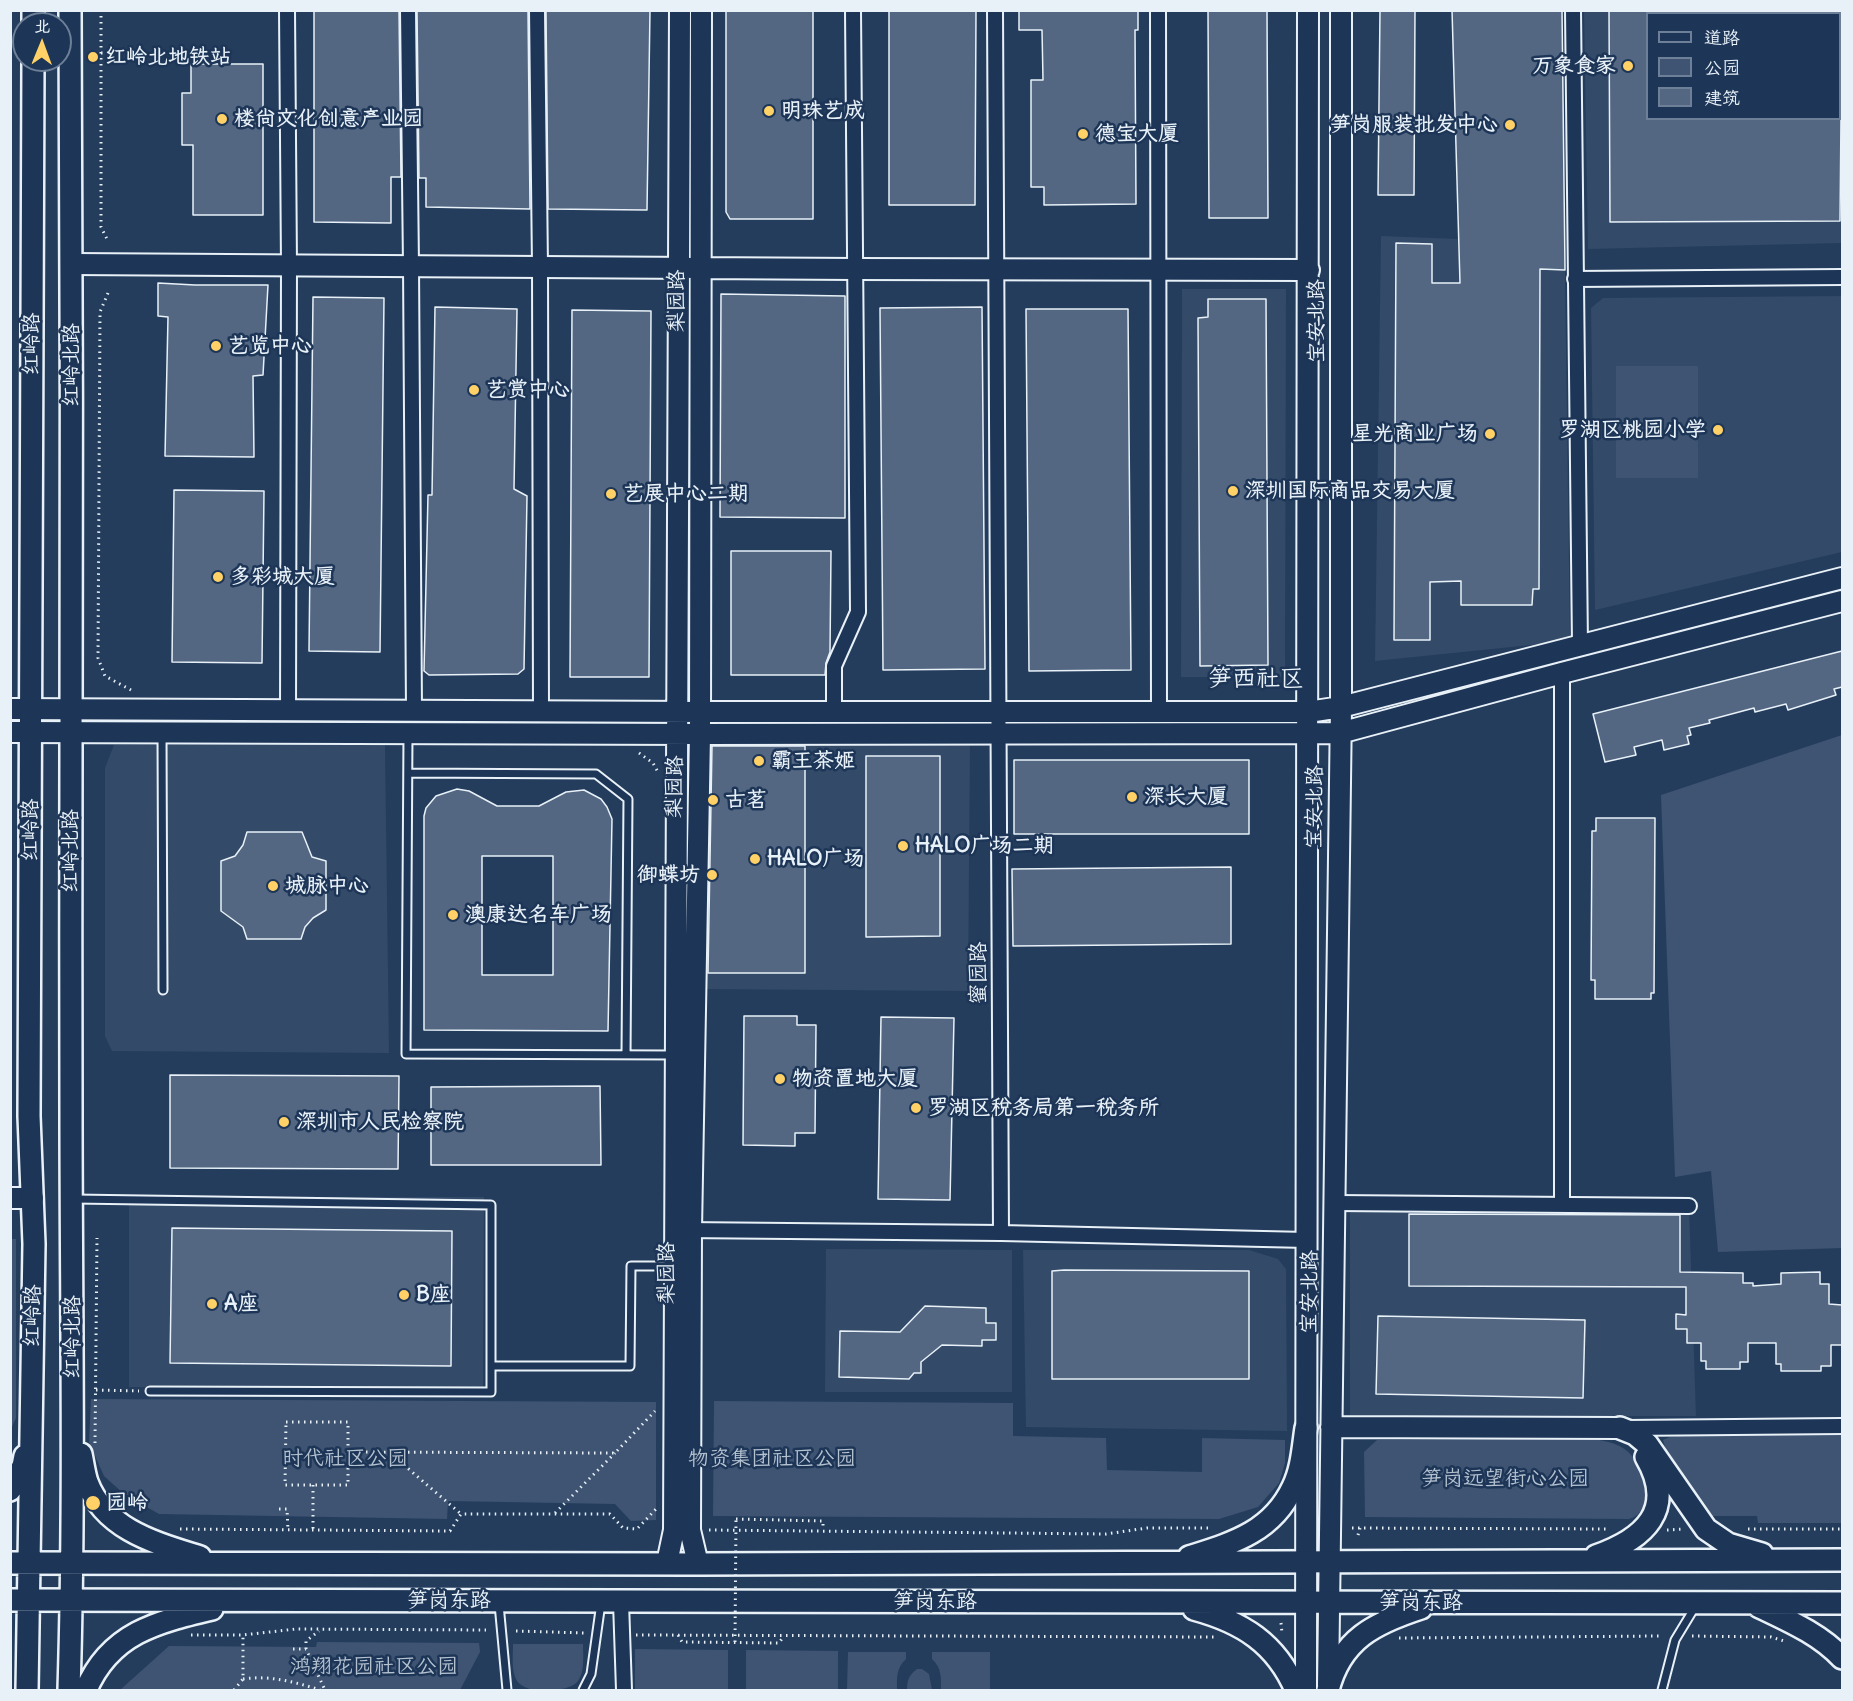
<!DOCTYPE html>
<html>
<head>
<meta charset="utf-8">
<style>
  body { margin:0 }
  #map { position:relative; width:1853px; height:1701px; overflow:hidden; background:#253d5d; font-family:Delius,"LXGW WenKai TC",sans-serif }
  canvas { display:block }
  .frame { position:absolute; inset:0; border:12px solid #e8f1f8; pointer-events:none }
  .legend { position:absolute; left:1646px; top:12px; width:195px; height:108px; box-sizing:border-box; background:#1d3557; border:2px solid #6e8097; margin:0; padding:8px 10px; list-style:none; font-size:18px; color:#e8f1f8 }
  .legend li { display:flex; align-items:center; gap:12px; height:30px }
  .legend b { width:30px; border:2px solid #6e8097 }
  .north { position:absolute; left:12px; top:12px; width:60px; height:60px; box-sizing:border-box; background:#1d3557; border:2px solid #6e8097; border-radius:50%; rotate:1deg; font-size:16px; font-weight:700; line-height:24px; text-align:center; color:#e8f1f8 }
  .north::after { content:''; display:block; margin:auto; width:21px; height:27px; background:#ffd166; clip-path:polygon(50% 0,100% 100%,50% 72%,0 100%) }
</style>
</head>
<body>
<div id="map">
<canvas width="1853" height="1701"></canvas>
<div class="frame"></div>
<ul class="legend">
<li><b style="height:8px;background:#1d3557"></b>道路</li>
<li><b style="height:16px;background:#3e5472"></b>公园</li>
<li><b style="height:16px;background:#536782"></b>建筑</li>
</ul>
<div class="north">北</div>
</div>
<script>
const c = document.querySelector('canvas').getContext('2d');
c.lineJoin = 'round';
function paint(path, color) { c.fillStyle = color; c.fill(path, 'evenodd'); }
function trace(path, color, width, dash) { c.strokeStyle = color; c.lineWidth = width; c.lineCap = dash ? 'butt' : 'round'; c.setLineDash(dash || []); c.stroke(path); }
function write(font, color, halo, rows, align = 'center') {
  c.font = font + ' Delius,"LXGW WenKai TC",sans-serif'; c.lineWidth = 5; c.setLineDash([]); c.textBaseline = 'middle'; c.strokeStyle = halo; c.fillStyle = color; for (const [text, x, y, turn = 0] of rows) {
    c.save(); c.translate(x, y); c.rotate((+turn || 0) * Math.PI / 180); c.textAlign = isNaN(turn) ? turn : align; if (halo) c.strokeText(text, 0, 0); c.fillText(text, 0, 0); c.restore();
  }
}
paint(new Path2D(`
  M 1584,11 L 1842,11 L 1842,243 L 1588,249 ZM 1648,14 L 1840,14 L 1840,118 L 1648,118 Z
  M 1381,236 L 1459,239 L 1460,267 L 1565,270 L 1570,641 L 1375,661 Z
  M 1182,289 L 1286,289 L 1285,677 L 1181,677 Z
  M 1842,296 L 1842,552 L 1595,610 L 1591,308 L 1603,298 Z
  M 703,740 L 970,743 L 968,991 L 701,989 Z
  M 114,745 L 385,745 L 389,1053 L 112,1051 L 105,1036 L 105,768 Z
  M 129,1197 L 484,1197 L 483,1387 L 129,1387 Z
  M 1689,1206 L 1696,1416 L 1350,1416 L 1350,1207 Z
  M 826,1249 L 1012,1250 L 1012,1392 L 825,1392 Z
  M 1023,1250 L 1249,1250 L 1278,1259 L 1286,1269 L 1287,1431 L 1026,1427 Z`), '#334a68');
paint(new Path2D(`
  M 1616,366 L 1698,366 L 1698,478 L 1616,478 Z
  M 1842,735 L 1842,1248 L 1718,1252 L 1711,1171 L 1675,1177 L 1661,795 Z
  M 11,1239 L 16,1239 L 16,1418 L 11,1429 Z
  M 91,1399 L 656,1402 L 656,1520 L 631,1521 L 615,1504 L 448,1501 L 447,1519 L 159,1514 L 124,1494 L 104,1476 L 89,1442 Z
  M 714,1401 L 1013,1403 L 1013,1436 L 1106,1438 L 1107,1470 L 1202,1472 L 1202,1438 L 1285,1440 L 1285,1463 L 1279,1483 L 1258,1507 L 1219,1519 L 713,1516 Z
  M 1842,1433 L 1842,1523 L 1758,1523 L 1757,1516 L 1708,1516 L 1668,1456 L 1663,1440 L 1670,1437 L 1691,1434 Z
  M 1585,1438 C 1601,1440 1621,1442 1632,1456 C 1647,1472 1656,1511 1629,1519 L 1365,1517 L 1364,1452 L 1377,1440 Z
  M 317,1642 L 479,1643 L 480,1652 L 460,1690 L 120,1690 L 169,1646 L 316,1647 Z
  M 513,1644 L 583,1644 C 583,1656 585,1671 578,1681 C 569,1693 526,1695 517,1681 C 511,1671 513,1656 513,1644 Z
  M 635,1649 L 728,1650 L 728,1690 L 635,1690 Z
  M 746,1650 L 838,1651 L 838,1690 L 746,1690 Z
  M 848,1652 L 906,1652 L 906,1659 C 896,1668 897,1678 897,1690 L 847,1690 Z
  M 932,1652 L 990,1652 L 990,1690 L 941,1690 C 941,1678 942,1668 932,1659 Z
  M 917,1669 L 922,1669 L 929,1674 L 932,1690 L 907,1690 C 907,1680 909,1675 917,1669 Z`), '#3e5472');
const building = new Path2D(`
  M 314,10 L 399,10 L 401,177 L 391,177 L 391,223 L 314,222 Z
  M 417,10 L 528,10 L 530,209 L 426,207 L 426,178 L 419,178 Z
  M 546,10 L 650,10 L 647,210 L 548,209 Z
  M 726,10 L 813,10 L 813,219 L 730,219 L 726,212 Z
  M 889,10 L 976,10 L 975,205 L 889,205 Z
  M 1019,10 L 1138,10 L 1138,30 L 1135,30 L 1136,204 L 1044,205 L 1044,187 L 1031,187 L 1031,80 L 1043,80 L 1042,30 L 1019,30 Z
  M 1208,10 L 1267,10 L 1268,218 L 1209,218 Z
  M 1380,10 L 1415,10 L 1414,195 L 1378,195 Z
  M 1452,10 L 1562,10 L 1565,270 L 1540,269 L 1539,589 L 1533,589 L 1532,605 L 1461,605 L 1461,581 L 1430,582 L 1430,640 L 1394,640 L 1396,243 L 1432,244 L 1432,283 L 1460,283 Z
  M 1609,10 L 1647,10 L 1647,118 L 1841,118 L 1840,221 L 1610,222 Z
  M 191,64 L 263,64 L 263,215 L 193,215 L 193,145 L 182,145 L 182,93 L 191,93 Z
  M 158,283 L 195,285 L 268,285 L 263,375 L 253,376 L 254,457 L 165,456 L 168,317 L 158,316 Z
  M 721,294 L 845,296 L 845,518 L 720,517 Z
  M 313,297 L 384,298 L 380,652 L 309,651 Z
  M 1208,299 L 1266,299 L 1268,665 L 1200,666 L 1198,318 L 1208,317 Z
  M 435,307 L 517,309 L 514,489 L 527,496 L 524,669 L 518,674 L 429,675 L 424,671 L 428,495 L 432,495 Z
  M 982,307 L 985,669 L 883,670 L 880,308 Z
  M 1026,309 L 1128,309 L 1131,670 L 1029,671 Z
  M 572,310 L 651,311 L 649,677 L 570,677 Z
  M 174,490 L 264,491 L 262,663 L 172,662 Z
  M 731,551 L 831,551 L 830,652 L 826,663 L 825,675 L 731,675 Z
  M 1842,651 L 1842,687 L 1834,689 L 1836,695 L 1788,710 L 1786,704 L 1755,712 L 1754,708 L 1709,720 L 1710,723 L 1689,728 L 1691,735 L 1687,736 L 1689,744 L 1664,750 L 1662,740 L 1634,747 L 1636,755 L 1605,762 L 1593,714 Z
  M 712,746 L 805,746 L 805,973 L 708,973 Z
  M 866,756 L 940,756 L 940,936 L 866,937 Z
  M 1014,760 L 1249,760 L 1249,834 L 1014,834 Z
  M 457,789 L 469,791 L 497,806 L 539,806 L 566,792 L 584,790 L 601,799 L 607,807 L 612,819 L 608,1031 L 424,1030 L 424,816 L 426,808 L 436,796 ZM 482,856 L 553,856 L 553,975 L 482,975 Z
  M 1596,818 L 1655,818 L 1654,993 L 1651,993 L 1651,999 L 1595,999 L 1595,980 L 1591,980 L 1592,831 L 1596,831 Z
  M 247,832 L 302,832 L 312,857 L 326,861 L 326,910 L 313,918 L 305,927 L 301,939 L 247,939 L 243,927 L 221,911 L 221,861 L 235,856 L 243,845 Z
  M 1231,867 L 1231,944 L 1013,946 L 1012,869 Z
  M 744,1016 L 797,1016 L 797,1025 L 816,1025 L 815,1133 L 795,1133 L 795,1146 L 743,1145 Z
  M 881,1017 L 954,1018 L 950,1200 L 878,1199 Z
  M 170,1075 L 399,1076 L 398,1169 L 170,1168 Z
  M 600,1086 L 601,1165 L 431,1165 L 431,1087 Z
  M 1409,1214 L 1680,1215 L 1680,1272 L 1743,1273 L 1743,1283 L 1753,1283 L 1753,1286 L 1781,1284 L 1781,1273 L 1820,1272 L 1820,1284 L 1829,1284 L 1829,1304 L 1842,1305 L 1842,1345 L 1831,1345 L 1831,1366 L 1821,1366 L 1821,1371 L 1781,1371 L 1781,1364 L 1776,1364 L 1776,1343 L 1748,1343 L 1748,1362 L 1740,1362 L 1740,1369 L 1706,1369 L 1706,1361 L 1701,1361 L 1701,1343 L 1687,1343 L 1687,1329 L 1676,1329 L 1676,1314 L 1686,1315 L 1686,1287 L 1409,1286 Z
  M 172,1228 L 452,1231 L 451,1366 L 170,1363 Z
  M 1064,1270 L 1249,1271 L 1249,1379 L 1052,1379 L 1052,1271 Z
  M 925,1306 L 986,1308 L 986,1323 L 996,1323 L 996,1340 L 982,1340 L 982,1346 L 942,1345 L 921,1362 L 921,1373 L 914,1373 L 909,1379 L 839,1377 L 840,1331 L 900,1332 Z
  M 1378,1316 L 1585,1320 L 1583,1398 L 1376,1394 Z`);
paint(building, '#536782');
trace(building, '#e8f1f8', 1.5);
const lane = new Path2D(`
  M 162,735 L 163,990
  M 408,735 L 406,1054 L 673,1055
  M 408,773 L 596,774 L 628,799 L 626,1055
  M 74,1199 L 491,1205 L 491,1392 L 150,1391
  M 491,1366 L 630,1366 L 631,1266 L 674,1266
  M 499,1604 L 507,1690
  M 583,1690 L 591,1674 L 601,1603
  M 1662,1690 L 1675,1640 L 1695,1607`);
const street = new Path2D(`
  M 287,10 L 289,266 L 288,710
  M 408,10 L 411,266 L 414,710
  M 537,10 L 540,267 L 541,710
  M 995,10 L 1001,1233
  M 1158,10 L 1159,712
  M 1573,10 L 1580,646
  M 1575,279 L 1842,277
  M 1562,673 L 1562,1205
  M 834,711 L 834,666 L 858,612 L 853,10
  M 1336,1203 L 1689,1206
  M 683,1230 L 1001,1233 L 1307,1240
  M 1626,1428 L 1842,1426
  M 621,1602 L 624,1690`);
const secondary = new Path2D(`
  M 72,264 L 854,269 L 1309,270
  M 10,709 L 700,712 L 1308,712 L 1341,707 L 1842,578
  M 10,732 L 700,734 L 1340,733 L 1562,673 L 1842,601
  M 10,1198 L 33,1198
  M 1331,1427 L 1620,1428
  M 667,1563 L 674,1530 L 680,10
  M 698,1564 L 690,1530 L 691,1230 L 700,734 L 701,10
  M 1328,1685 L 1341,707 L 1341,10
  M 1306,1690 L 1308,10`);
const primary = new Path2D(`
  M 33,24 L 33,10
  M 1620,1428 L 1635,1434 L 1647,1444 L 1706,1529 L 1728,1544 L 1762,1554
  M 81,1454 C 83,1463 84,1473 87,1482 C 105,1530 156,1543 200,1557
  M 10,1490 L 23,1466 L 25,1456
  M 1596,1556 C 1644,1539 1677,1510 1646,1457
  M 1189,1557 C 1233,1543 1272,1532 1293,1487 C 1302,1469 1303,1447 1306,1428
  M 10,1563 L 698,1564 L 1842,1560
  M 10,1600 L 1842,1603
  M 1758,1606 C 1787,1620 1820,1634 1842,1658
  M 1194,1609 C 1242,1622 1276,1643 1296,1690
  M 27,1690 L 34,1244 L 29,1116 L 33,60
  M 69,1690 C 75,1496 71,1302 71,1108 C 70,742 73,376 70,10
  M 86,1690 C 110,1633 157,1622 212,1609
  M 1328,1690 C 1341,1639 1375,1623 1421,1608`);
trace(lane, '#e8f1f8', 11);
trace(street, '#e8f1f8', 18);
trace(secondary, '#e8f1f8', 24);
trace(primary, '#e8f1f8', 26);
trace(new Path2D(`
  M 101,10 L 101,227 L 108,241
  M 101,53 L 118,53 L 118,49
  M 108,293 L 100,312 L 98,658 L 105,676 L 131,690
  M 639,753 L 653,763 L 659,774
  M 96,1390 L 139,1391
  M 286,1422 L 348,1422 L 348,1485 L 285,1485 Z
  M 95,1443 L 97,1238
  M 348,1452 L 615,1453 L 655,1411
  M 390,1453 L 461,1514
  M 313,1485 L 313,1530
  M 279,1509 L 287,1509 L 288,1530
  M 555,1513 L 615,1453
  M 736,1519 L 823,1521 L 823,1530
  M 1352,1528 L 1608,1529
  M 180,1529 L 450,1531 L 461,1514 L 610,1514 L 623,1528 L 637,1529 L 656,1509
  M 1748,1529 L 1842,1529
  M 709,1530 L 1106,1534 L 1147,1528 L 1212,1528
  M 1667,1530 L 1684,1529
  M 1358,1535 L 1360,1528
  M 1281,1623 L 1282,1633
  M 516,1631 L 585,1633
  M 191,1635 L 243,1635 L 296,1629 L 486,1630
  M 636,1635 L 1214,1637
  M 678,1635 L 682,1642 L 779,1643 L 783,1637
  M 1692,1636 L 1771,1637 L 1784,1641
  M 1399,1638 L 1660,1636
  M 293,1649 L 306,1649 L 325,1690
  M 306,1649 L 306,1641 L 319,1631
  M 243,1679 C 270,1675 295,1682 320,1690
  M 234,1690 L 243,1679 L 243,1636`), '#e8f1f8', 3, [1.5, 4.5]);
trace(lane, '#1d3557', 7);
trace(street, '#1d3557', 14);
trace(secondary, '#1d3557', 20);
trace(primary, '#1d3557', 21);
trace(new Path2D(`
  M 735,1642 L 736,1519`), '#e8f1f8', 3, [1.5, 4.5]);
for (const [x, y, r, color] of [
  [93,57,6,"#ffd166"],
  [1628,66,6,"#ffd166"],
  [769,111,6,"#ffd166"],
  [222,119,6,"#ffd166"],
  [1510,125,6,"#ffd166"],
  [1083,134,6,"#ffd166"],
  [216,346,6,"#ffd166"],
  [474,390,6,"#ffd166"],
  [1718,430,6,"#ffd166"],
  [1490,434,6,"#ffd166"],
  [1233,491,6,"#ffd166"],
  [611,494,6,"#ffd166"],
  [218,577,6,"#ffd166"],
  [759,761,6,"#ffd166"],
  [1132,797,6,"#ffd166"],
  [713,800,6,"#ffd166"],
  [903,846,6,"#ffd166"],
  [755,859,6,"#ffd166"],
  [712,875,6,"#ffd166"],
  [273,886,6,"#ffd166"],
  [453,915,6,"#ffd166"],
  [780,1079,6,"#ffd166"],
  [916,1108,6,"#ffd166"],
  [284,1122,6,"#ffd166"],
  [404,1295,6,"#ffd166"],
  [212,1304,6,"#ffd166"],
  [93,1503,8,"#ffd166"]
]) { const dot = new Path2D(); dot.arc(x, y, r, 0, 2 * Math.PI); c.fillStyle = color; c.fill(dot); trace(dot, '#1d3557', 2); }
write('bold 21px', '#e8f1f8', '#1d3557', [
  ["红岭北地铁站",105,57],
  ["万象食家",1616,66,"right"],
  ["明珠艺成",781,111],
  ["楼尚文化创意产业园",234,119],
  ["笋岗服装批发中心",1498,125,"right"],
  ["德宝大厦",1095,134],
  ["艺览中心",228,346],
  ["艺赏中心",486,390],
  ["罗湖区桃园小学",1706,430,"right"],
  ["星光商业广场",1478,434,"right"],
  ["深圳国际商品交易大厦",1245,491],
  ["艺展中心二期",623,494],
  ["多彩城大厦",230,577],
  ["霸王茶姬",771,761],
  ["深长大厦",1144,797],
  ["古茗",725,800],
  ["HALO广场二期",915,846],
  ["HALO广场",767,859],
  ["御蝶坊",700,875,"right"],
  ["城脉中心",285,886],
  ["澳康达名车广场",465,915],
  ["物资置地大厦",792,1079],
  ["罗湖区税务局第一税务所",928,1108],
  ["深圳市人民检察院",296,1122],
  ["B座",416,1295],
  ["A座",224,1304],
  ["园岭",106,1503]
], 'left');
write('21px', '#e8f1f8', '#1d3557', [
  ["梨园路",677,301,-90],
  ["宝安北路",1317,321,-90],
  ["红岭路",32,344,-90],
  ["红岭北路",72,365,-90],
  ["梨园路",675,787,-89],
  ["宝安北路",1315,807,-89],
  ["红岭路",31,830,-90],
  ["红岭北路",71,851,-90],
  ["蜜园路",979,973,-90],
  ["梨园路",667,1273,-90],
  ["宝安北路",1310,1292,-89],
  ["红岭路",33,1316,-89],
  ["红岭北路",73,1337,-90],
  ["笋岗东路",449,1601],
  ["笋岗东路",935,1602],
  ["笋岗东路",1421,1603]
]);
write('21px', '#b5c2d0', '#1d3557', [
  ["时代社区公园",345,1459],
  ["物资集团社区公园",772,1459],
  ["笋岗远望街心公园",1505,1479],
  ["鸿翔花园社区公园",374,1667]
]);
write('24px', '#e8f1f8', '#1d3557', [
  ["笋西社区",1256,679]
]);
</script>
</body>
</html>
